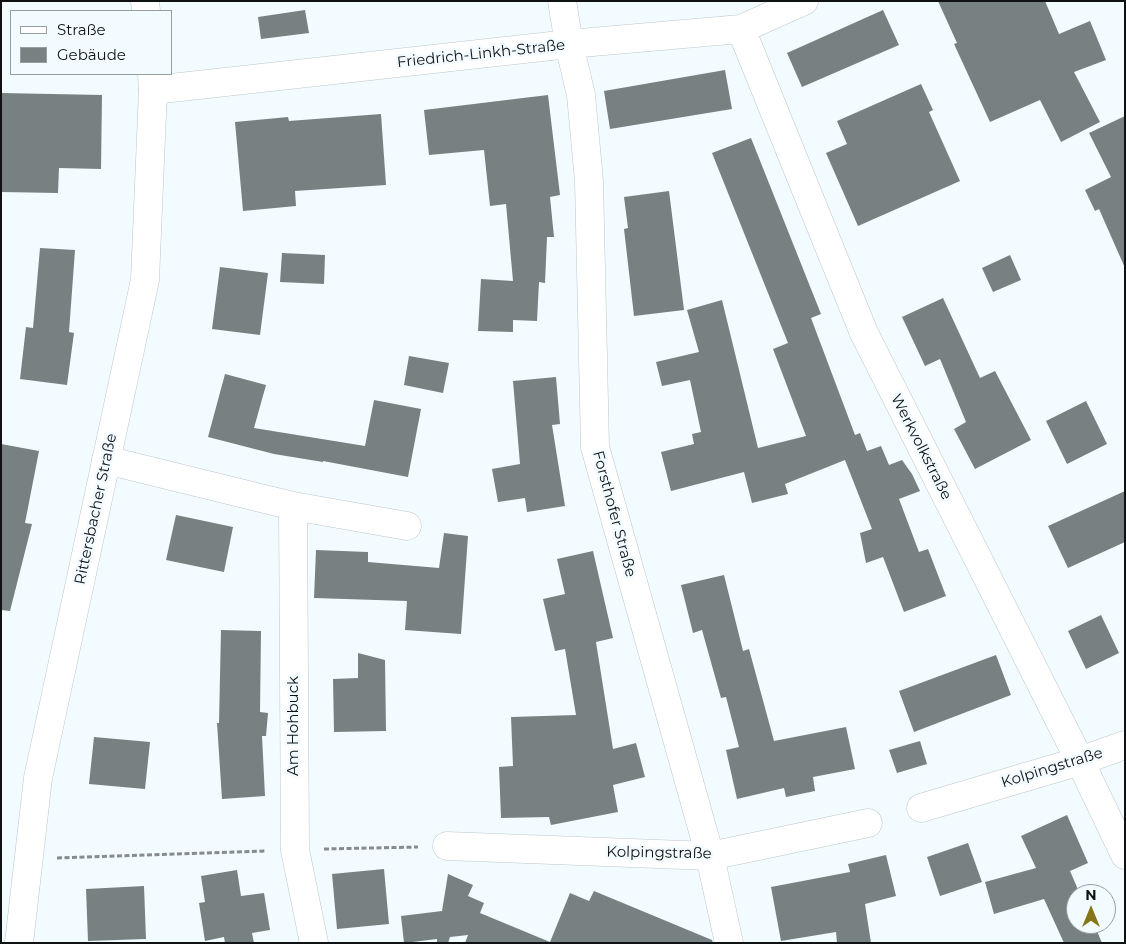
<!DOCTYPE html>
<html>
<head>
<meta charset="utf-8">
<style>
  body { margin:0 }
  #map { position:relative; width:1126px; height:944px; overflow:hidden; background:#f2fbff; font-family:Montserrat,sans-serif }
  canvas { display:block }
  .frame { position:absolute; inset:0; border:2px solid #0f1213; pointer-events:none }
  .legend { position:absolute; left:10px; top:10px; width:162px; height:65px; box-sizing:border-box; background:#f2fbff; border:1px solid #979ea1; margin:0; padding:6px 9px; list-style:none; font-size:15px; color:#0f1213 }
  .legend li { display:flex; align-items:center; gap:10px; height:25px }
  .legend b { width:25px; border:1px solid #979ea1 }
  .north { position:absolute; left:1066px; top:884px; width:50px; height:50px; box-sizing:border-box; background:#f2fbff; border:1px solid #979ea1; border-radius:50%; rotate:0deg; font-size:14px; font-weight:700; line-height:20px; text-align:center; color:#0f1213 }
  .north::after { content:''; display:block; margin:auto; width:18px; height:22px; background:#847619; clip-path:polygon(50% 0,100% 100%,50% 72%,0 100%) }
</style>
</head>
<body>
<div id="map">
<canvas width="1126" height="944"></canvas>
<div class="frame"></div>
<ul class="legend">
<li><b style="height:6px;background:#fff"></b>Straße</li>
<li><b style="height:14px;background:#788181"></b>Gebäude</li>
</ul>
<div class="north">N</div>
</div>
<script>
const c = document.querySelector('canvas').getContext('2d');
c.lineJoin = 'round';
function paint(path, color) { c.fillStyle = color; c.fill(path, 'evenodd'); }
function trace(path, color, width, dash) { c.strokeStyle = color; c.lineWidth = width; c.lineCap = dash ? 'butt' : 'round'; c.setLineDash(dash || []); c.stroke(path); }
function write(font, color, halo, rows, align = 'center') {
  c.font = font + ' Montserrat,sans-serif'; c.lineWidth = 5; c.setLineDash([]); c.textBaseline = 'middle'; c.strokeStyle = halo; c.fillStyle = color; for (const [text, x, y, turn = 0] of rows) {
    c.save(); c.translate(x, y); c.rotate((+turn || 0) * Math.PI / 180); c.textAlign = isNaN(turn) ? turn : align; if (halo) c.strokeText(text, 0, 0); c.fillText(text, 0, 0); c.restore();
  }
}
paint(new Path2D(`
  M 938,1 L 1045,1 L 1059,34 L 1090,21 L 1106,60 L 1074,72 L 1100,122 L 1061,142 L 1040,100 L 990,122 L 954,44 L 957,43 Z
  M 305,10 L 309,33 L 261,39 L 258,17 Z
  M 883,10 L 899,45 L 802,87 L 787,53 Z
  M 725,70 L 732,109 L 610,129 L 604,91 Z
  M 921,84 L 933,110 L 929,112 L 960,181 L 858,226 L 826,153 L 847,144 L 837,121 Z
  M 1,93 L 102,95 L 101,169 L 59,168 L 58,193 L 1,192 Z
  M 548,95 L 560,195 L 550,197 L 554,237 L 547,237 L 545,283 L 539,282 L 537,321 L 513,320 L 513,332 L 478,331 L 481,279 L 513,281 L 506,204 L 490,206 L 484,150 L 429,155 L 424,110 Z
  M 381,114 L 386,185 L 295,191 L 296,206 L 243,211 L 235,122 L 288,117 L 289,121 Z
  M 1125,116 L 1125,268 L 1099,209 L 1095,211 L 1085,190 L 1111,177 L 1089,133 Z
  M 751,138 L 821,314 L 811,318 L 855,435 L 860,433 L 867,451 L 881,446 L 889,465 L 902,460 L 912,474 L 920,491 L 899,499 L 919,552 L 928,549 L 946,596 L 904,612 L 883,557 L 866,563 L 860,533 L 872,529 L 845,460 L 785,484 L 788,494 L 752,503 L 744,472 L 671,491 L 661,452 L 694,444 L 692,434 L 701,432 L 690,380 L 662,386 L 656,362 L 699,352 L 687,310 L 722,300 L 758,448 L 806,436 L 773,349 L 788,343 L 712,153 Z
  M 669,191 L 684,310 L 634,316 L 624,229 L 628,228 L 624,197 Z
  M 40,248 L 75,250 L 69,332 L 74,333 L 67,385 L 20,379 L 26,327 L 33,328 Z
  M 282,253 L 325,255 L 324,284 L 280,282 Z
  M 1010,255 L 1021,280 L 993,292 L 982,268 Z
  M 220,267 L 268,273 L 260,335 L 212,329 Z
  M 943,298 L 980,378 L 995,371 L 1031,440 L 975,469 L 954,429 L 966,422 L 940,359 L 925,366 L 902,317 Z
  M 409,356 L 449,363 L 443,393 L 404,385 Z
  M 225,374 L 266,385 L 254,428 L 365,446 L 374,400 L 421,409 L 408,477 L 323,461 L 323,462 L 274,454 L 208,437 Z
  M 556,377 L 560,424 L 552,425 L 565,506 L 527,512 L 525,498 L 498,502 L 492,469 L 520,464 L 513,381 Z
  M 1086,401 L 1107,444 L 1067,464 L 1046,421 Z
  M 1,444 L 39,451 L 25,523 L 32,524 L 10,611 L 1,610 Z
  M 1125,491 L 1125,542 L 1068,568 L 1048,526 Z
  M 176,515 L 233,527 L 224,572 L 166,560 Z
  M 444,533 L 468,536 L 461,634 L 405,630 L 407,601 L 314,598 L 316,550 L 368,552 L 368,562 L 439,568 Z
  M 593,551 L 613,638 L 596,642 L 613,749 L 636,743 L 645,777 L 613,785 L 618,812 L 551,825 L 549,817 L 501,818 L 499,767 L 513,766 L 511,717 L 576,715 L 565,649 L 555,651 L 543,599 L 565,594 L 557,559 Z
  M 724,575 L 743,651 L 749,649 L 774,741 L 846,727 L 855,769 L 813,777 L 815,791 L 786,797 L 784,788 L 737,799 L 726,750 L 739,747 L 726,697 L 721,698 L 702,630 L 693,633 L 681,585 Z
  M 1101,615 L 1119,653 L 1086,669 L 1068,631 Z
  M 221,630 L 261,631 L 260,712 L 268,713 L 266,736 L 262,736 L 265,796 L 222,799 L 217,723 L 219,723 Z
  M 358,653 L 385,660 L 386,731 L 334,732 L 333,679 L 358,678 Z
  M 996,655 L 1011,695 L 914,732 L 899,691 Z
  M 94,737 L 150,742 L 145,789 L 89,784 Z
  M 920,741 L 927,764 L 897,773 L 889,750 Z
  M 1067,815 L 1088,863 L 1070,871 L 1080,894 L 1076,894 L 1076,924 L 1094,924 L 1102,943 L 1064,943 L 1044,899 L 994,914 L 985,882 L 1036,868 L 1021,836 Z
  M 968,843 L 982,882 L 940,896 L 927,857 Z
  M 886,855 L 896,896 L 865,904 L 871,943 L 837,943 L 836,932 L 781,941 L 771,887 L 850,872 L 848,864 Z
  M 384,869 L 389,924 L 337,929 L 332,874 Z
  M 237,870 L 241,896 L 264,893 L 270,930 L 252,933 L 254,943 L 225,943 L 224,937 L 205,941 L 199,903 L 205,902 L 201,876 Z
  M 448,874 L 473,885 L 468,896 L 484,903 L 480,913 L 550,942 L 570,893 L 589,901 L 594,891 L 712,940 L 713,943 L 465,943 L 468,935 L 450,937 L 448,943 L 437,943 L 437,939 L 404,943 L 401,916 L 442,911 Z
  M 144,886 L 146,939 L 88,941 L 86,889 Z`), '#788181');
const street = new Path2D(`
  M 562,1 L 569,44 L 581,95 L 589,181 L 595,447 L 710,856 L 729,943
  M 741,29 L 864,333 L 1080,761 L 1125,855
  M 153,90 L 569,44 L 741,29 L 804,1
  M 106,460 L 293,506 L 295,850 L 314,943
  M 293,506 L 407,526
  M 921,808 L 1080,761 L 1125,745
  M 447,846 L 710,856 L 868,823`);
const secondary = new Path2D(`
  M 145,1 L 146,11
  M 19,943 L 38,778 L 145,280 L 153,90 L 152,74`);
trace(street, '#bdc7ca', 29);
trace(secondary, '#bdc7ca', 29);
trace(new Path2D(`
  M 324,849 L 418,847
  M 57,858 L 266,851`), '#858b8e', 3, [5, 2.5]);
trace(street, '#fff', 28);
trace(secondary, '#fff', 28);
write('15px', '#0f1213', '#f2fbff', [
  ["Friedrich-Linkh-Straße",481,54,-6],
  ["Werkvolkstraße",921,447,63],
  ["Rittersbacher Straße",96,509,-78],
  ["Forsthofer Straße",614,514,75],
  ["Am Hohbuck",294,726,-90],
  ["Kolpingstraße",1052,768,-17],
  ["Kolpingstraße",659,853,1]
]);
</script>
</body>
</html>
